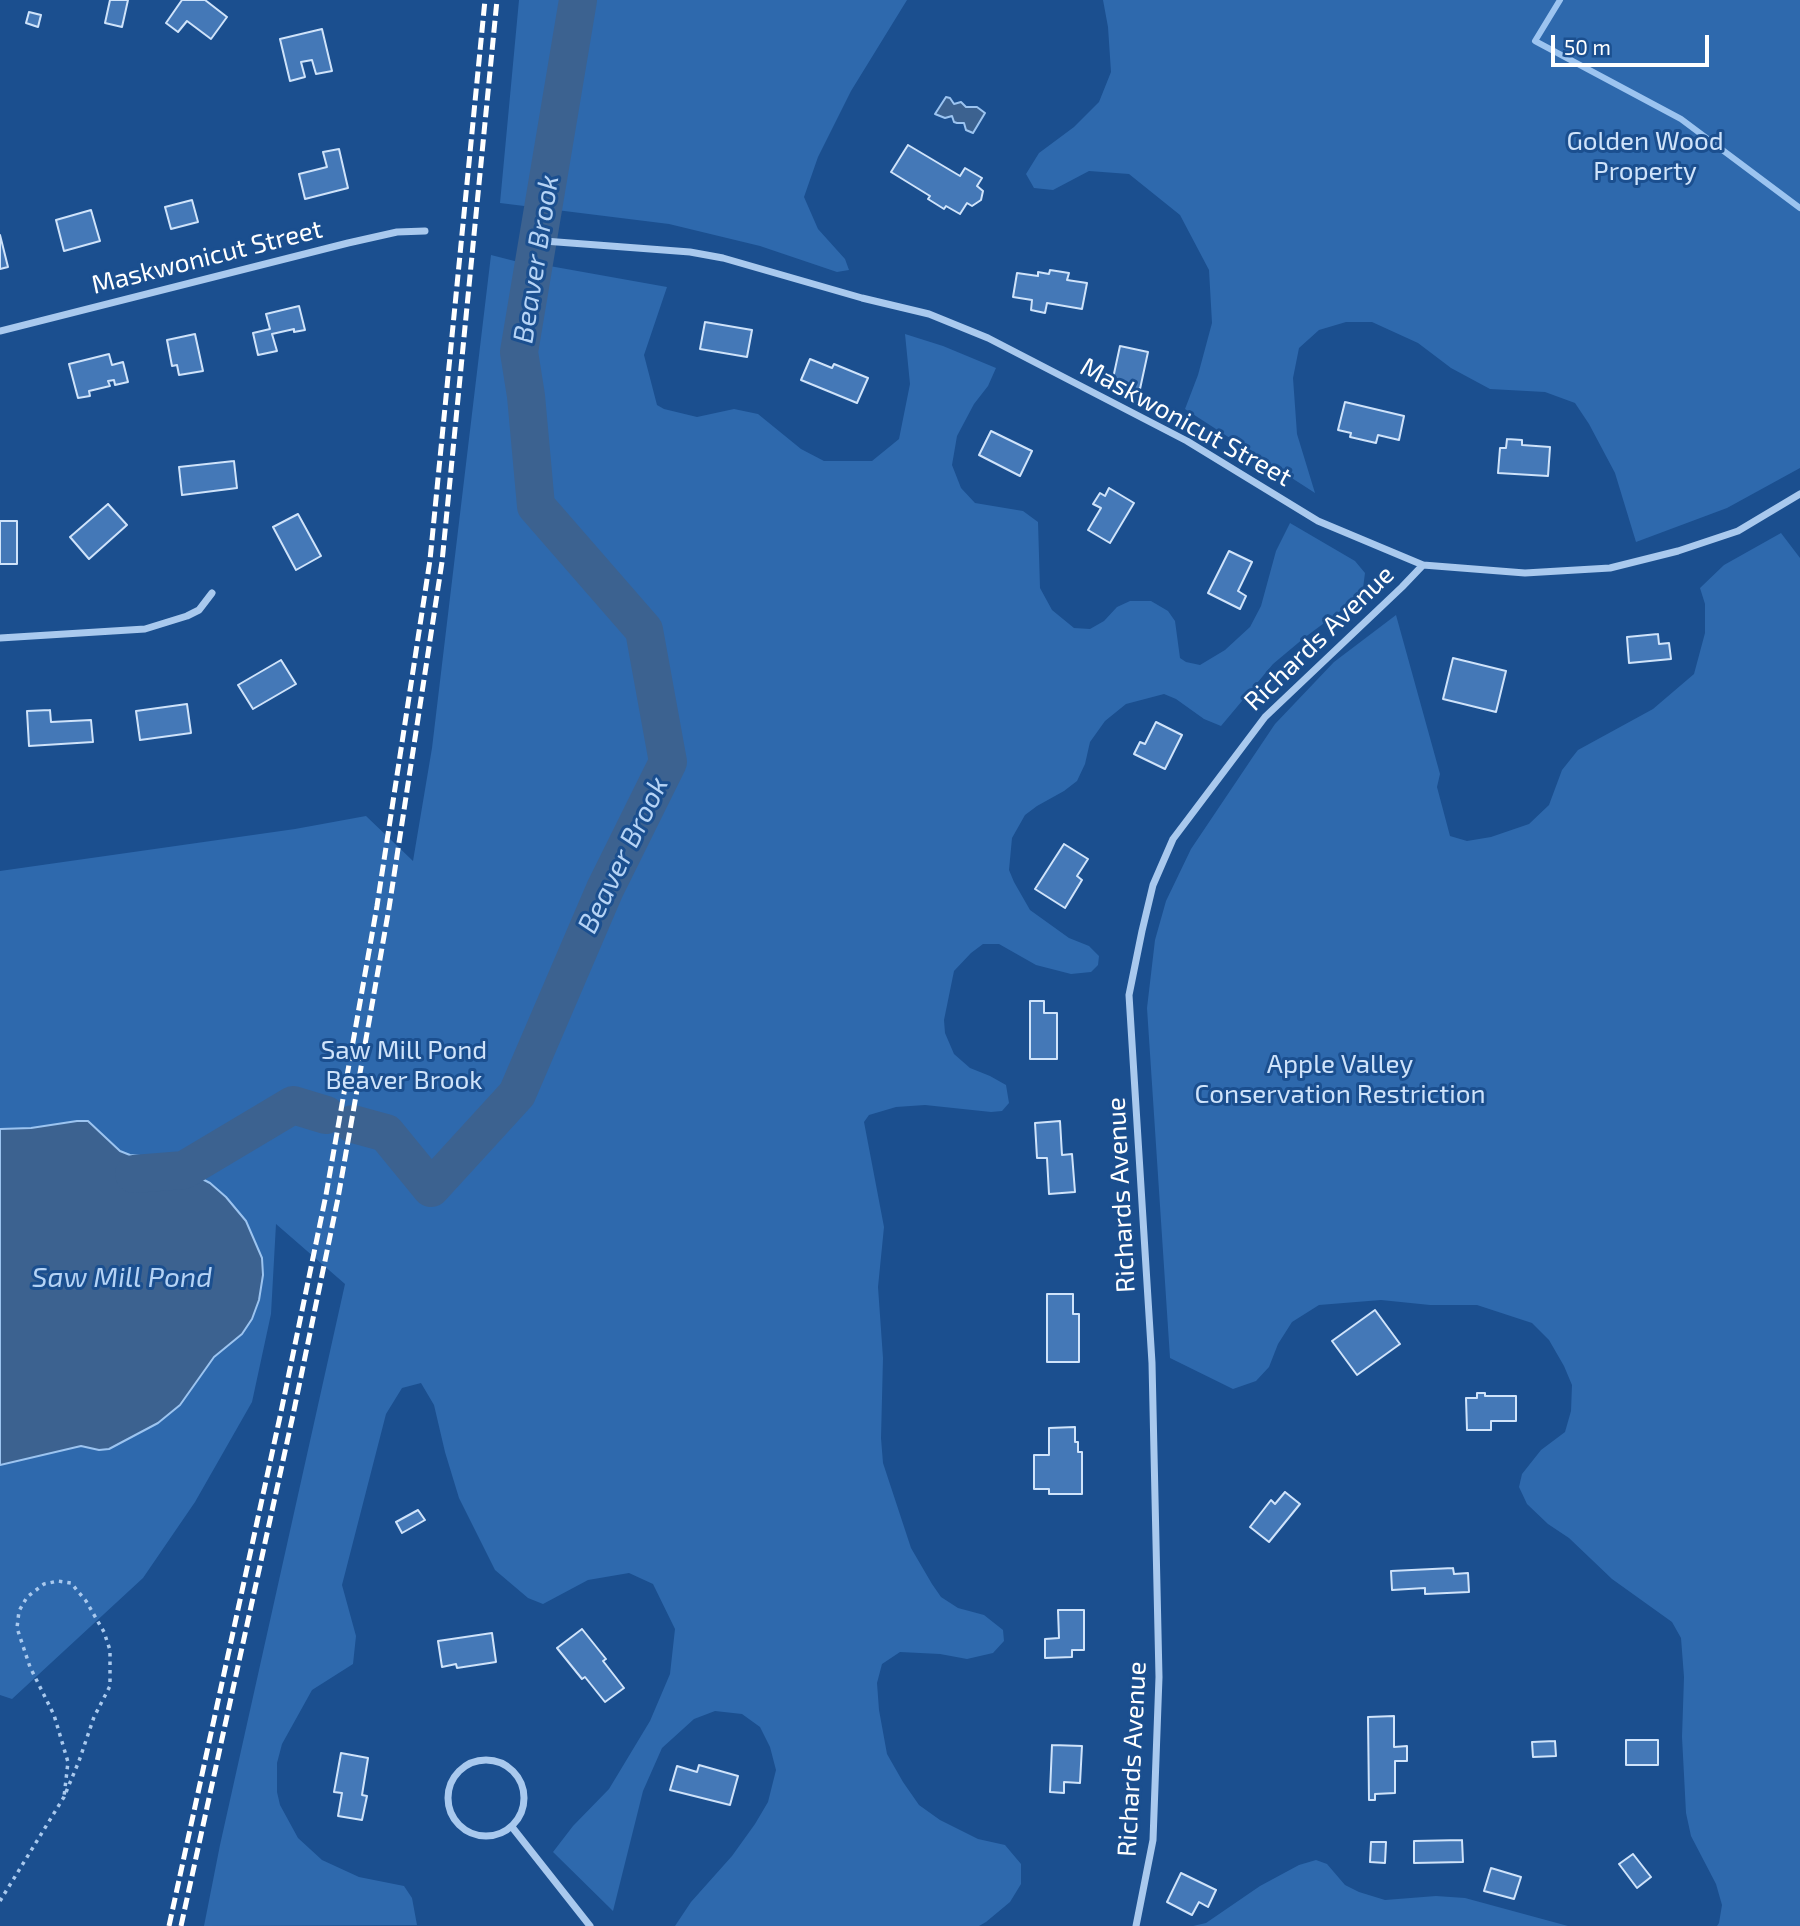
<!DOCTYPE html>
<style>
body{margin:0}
#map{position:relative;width:1800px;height:1926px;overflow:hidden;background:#1b4f8f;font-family:"Exo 2",sans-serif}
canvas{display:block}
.scale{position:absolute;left:1551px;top:35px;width:158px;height:32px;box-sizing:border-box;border:4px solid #fff;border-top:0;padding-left:9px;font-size:21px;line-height:24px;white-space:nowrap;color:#fff;-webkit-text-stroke:5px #1b4f8f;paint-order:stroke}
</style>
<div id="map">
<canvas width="1800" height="1926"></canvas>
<div class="scale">50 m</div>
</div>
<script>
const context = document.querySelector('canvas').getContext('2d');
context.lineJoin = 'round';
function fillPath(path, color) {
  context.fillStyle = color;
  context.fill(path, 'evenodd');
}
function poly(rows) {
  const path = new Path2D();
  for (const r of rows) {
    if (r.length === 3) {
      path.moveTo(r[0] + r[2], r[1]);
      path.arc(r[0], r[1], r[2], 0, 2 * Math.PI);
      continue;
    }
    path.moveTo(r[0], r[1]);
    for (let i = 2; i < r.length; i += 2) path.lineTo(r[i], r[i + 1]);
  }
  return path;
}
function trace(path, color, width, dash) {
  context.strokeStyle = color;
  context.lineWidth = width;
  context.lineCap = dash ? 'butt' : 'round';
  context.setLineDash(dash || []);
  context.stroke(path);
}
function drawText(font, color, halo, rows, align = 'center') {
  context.font = font + ' "Exo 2",sans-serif';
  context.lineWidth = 6;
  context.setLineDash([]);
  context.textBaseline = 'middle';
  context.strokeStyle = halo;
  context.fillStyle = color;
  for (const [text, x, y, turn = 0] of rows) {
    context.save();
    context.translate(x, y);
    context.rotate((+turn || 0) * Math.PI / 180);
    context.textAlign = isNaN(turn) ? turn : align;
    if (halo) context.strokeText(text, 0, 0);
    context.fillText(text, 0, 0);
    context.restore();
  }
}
fillPath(poly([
 [519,0,907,0,851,91,818,157,804,197,818,229,845,259,849,270,837,272,760,246,669,224,500,203],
 [1103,0,1800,0,1800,468,1727,508,1636,542,1615,473,1589,424,1575,403,1545,392,1490,389,1451,368,1418,343,1372,322,1346,322,1319,330,1299,348,1293,378,1297,434,1315,493,1185,409,1198,375,1212,323,1209,270,1180,215,1129,174,1089,171,1053,190,1034,188,1026,174,1039,153,1074,127,1099,102,1111,72,1108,27],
 [491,255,542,268,544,265,667,287,644,355,657,405,664,409,697,417,734,409,758,414,801,449,824,461,872,461,899,439,910,384,905,334,943,346,996,368,988,386,974,404,957,436,952,465,961,488,975,503,1023,511,1038,522,1040,588,1052,610,1074,628,1090,629,1104,621,1117,607,1130,601,1151,601,1168,611,1175,621,1180,658,1186,662,1200,665,1225,650,1250,627,1261,606,1276,551,1290,523,1355,561,1365,573,1363,588,1343,609,1304,638,1273,664,1221,726,1204,719,1176,699,1164,694,1126,704,1105,721,1090,742,1085,764,1077,781,1064,791,1037,806,1025,815,1012,838,1009,870,1014,882,1030,910,1069,938,1089,946,1099,956,1098,965,1091,972,1071,974,1036,965,999,944,983,944,971,953,954,971,944,1020,945,1033,954,1054,970,1068,990,1076,1006,1085,1009,1103,1002,1111,991,1112,925,1105,896,1107,869,1115,864,1122,884,1227,878,1287,883,1358,881,1438,883,1463,911,1548,932,1584,941,1597,958,1608,984,1615,1003,1630,1004,1641,993,1653,967,1659,940,1654,900,1652,882,1664,877,1683,879,1710,887,1754,903,1782,919,1805,940,1820,978,1839,1005,1845,1021,1864,1021,1884,1010,1902,986,1922,979,1926,675,1926,691,1902,732,1856,755,1824,768,1802,776,1770,770,1747,760,1727,742,1714,715,1711,694,1719,662,1748,643,1791,613,1911,553,1852,573,1826,609,1789,650,1721,670,1674,675,1629,653,1584,629,1573,588,1580,543,1604,528,1598,495,1570,459,1498,445,1452,434,1405,421,1383,402,1388,386,1414,342,1585,356,1636,353,1664,312,1690,282,1744,277,1763,277,1792,280,1805,298,1838,322,1860,359,1877,404,1886,412,1898,417,1925,204,1926,220,1845,345,1284,276,1224,271,1314,252,1402,195,1502,143,1578,12,1699,0,1695,0,871,295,829,366,816,413,861,432,748],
 [1781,533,1800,558,1800,1926,1717,1926,1719,1923,1722,1905,1716,1884,1691,1836,1686,1813,1682,1737,1684,1677,1681,1638,1672,1622,1612,1579,1569,1538,1548,1524,1527,1504,1519,1487,1522,1474,1541,1450,1565,1432,1571,1411,1572,1385,1564,1366,1549,1340,1532,1323,1477,1305,1430,1305,1381,1300,1319,1305,1292,1322,1278,1344,1269,1367,1256,1381,1233,1389,1170,1358,1147,1008,1155,940,1166,901,1191,849,1275,724,1334,662,1396,615,1440,774,1437,787,1450,836,1467,841,1491,837,1529,824,1549,805,1562,770,1578,750,1653,709,1694,674,1705,633,1705,604,1700,588,1724,565],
 [1316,1860,1327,1864,1345,1885,1359,1892,1385,1900,1436,1896,1465,1898,1568,1926,1193,1926,1206,1923,1260,1886,1299,1865]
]), '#2e69ad');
const water = poly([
 [946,97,950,98,954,104,961,102,966,107,977,107,985,113,973,133,966,130,964,123,957,123,954,122,952,116,945,118,935,114,946,97],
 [77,1121,88,1121,120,1151,130,1155,151,1157,171,1163,210,1183,226,1197,246,1221,262,1258,263,1275,259,1300,252,1319,242,1334,214,1357,180,1405,158,1423,109,1449,99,1450,81,1446,0,1465,0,1129,31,1128,77,1121]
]);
fillPath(water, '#3c6290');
trace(water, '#9cc4f0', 2);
trace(poly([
 [1560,0,1535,41,1681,119,1800,208]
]), '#9cc4f0', 6);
trace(poly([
 [353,1124,386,1133,431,1188,517,1094,605,889,668,762,644,630,536,506,526,396,519,352,578,0],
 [134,1174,184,1170,293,1105,326,1115]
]), '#3c6290', 38);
const building = poly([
 [110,0,128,0,122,27,105,23,110,0],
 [182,0,205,0,227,17,211,39,187,21,178,32,166,23,182,0],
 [29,12,41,15,38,27,26,23,29,12],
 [322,29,332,71,316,74,312,60,301,62,305,77,290,81,280,39,322,29],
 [908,145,960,176,965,168,982,178,977,186,983,191,981,200,972,206,967,203,960,214,946,206,944,209,928,199,930,196,891,172,908,145],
 [339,149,348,188,305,199,299,174,327,167,323,152,339,149],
 [192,200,198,222,171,229,165,207,192,200],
 [91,210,100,241,64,251,56,220,91,210],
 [0,235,8,267,0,269,0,235],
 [1050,270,1069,273,1067,280,1087,283,1082,309,1047,303,1045,313,1031,310,1032,300,1013,297,1017,273,1038,276,1038,272,1049,274,1050,270],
 [299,306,305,330,294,332,294,329,272,334,277,351,258,355,253,333,270,329,266,314,299,306],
 [705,322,752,330,747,357,700,349,705,322],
 [195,334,203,371,179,375,177,365,172,366,167,340,195,334],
 [1120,346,1148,352,1140,389,1112,383,1120,346],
 [109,354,112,365,123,362,128,382,115,385,114,380,108,381,110,386,89,391,90,396,78,398,69,364,109,354],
 [810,359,832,368,834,364,868,378,857,403,801,380,810,359],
 [1345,402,1404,416,1399,440,1378,435,1376,443,1350,437,1351,433,1338,430,1345,402],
 [991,431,1032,451,1020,476,979,455,991,431],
 [1507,439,1522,440,1522,445,1550,447,1548,476,1498,473,1500,448,1506,448,1507,439],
 [234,461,237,488,182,495,179,467,234,461],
 [1109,488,1134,503,1110,543,1088,530,1101,508,1093,504,1100,493,1105,496,1109,488],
 [108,504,127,525,89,559,70,537,108,504],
 [298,514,321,556,296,570,273,527,298,514],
 [0,521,17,521,17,564,0,564,0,521],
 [1229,551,1252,562,1238,591,1246,596,1240,609,1208,593,1229,551],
 [1658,634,1659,644,1669,643,1671,659,1629,663,1627,637,1658,634],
 [1453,658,1506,671,1496,712,1443,699,1453,658],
 [281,660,296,684,253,709,238,685,281,660],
 [187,704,191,733,140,740,136,711,187,704],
 [50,710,51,722,91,720,93,742,29,746,27,711,50,710],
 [1156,722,1182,735,1165,769,1134,754,1140,742,1145,744,1156,722],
 [1064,844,1088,859,1077,876,1082,880,1065,908,1035,889,1064,844],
 [1030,1001,1044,1001,1044,1013,1057,1013,1057,1059,1030,1059,1030,1001],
 [1060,1121,1062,1155,1072,1154,1075,1192,1049,1194,1047,1158,1037,1158,1035,1123,1060,1121],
 [1047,1294,1073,1294,1073,1314,1079,1314,1079,1362,1047,1362,1047,1294],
 [1375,1310,1400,1344,1357,1375,1332,1341,1375,1310],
 [1477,1393,1485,1393,1485,1396,1516,1396,1516,1421,1491,1421,1491,1430,1467,1430,1466,1398,1477,1398,1477,1393],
 [1075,1427,1075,1442,1078,1442,1078,1452,1082,1452,1082,1494,1049,1494,1049,1489,1034,1489,1034,1455,1049,1455,1049,1428,1075,1427],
 [1285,1492,1300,1504,1269,1542,1250,1527,1271,1500,1275,1504,1285,1492],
 [418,1510,425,1520,402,1533,396,1522,418,1510],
 [1453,1568,1454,1574,1468,1573,1469,1592,1425,1594,1425,1588,1392,1590,1391,1571,1453,1568],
 [1058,1610,1084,1610,1084,1650,1072,1650,1072,1657,1045,1658,1045,1639,1059,1638,1058,1610],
 [582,1629,606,1659,603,1661,624,1688,605,1702,585,1677,582,1679,557,1648,582,1629],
 [492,1633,496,1662,457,1668,456,1664,442,1667,438,1641,492,1633],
 [1394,1716,1394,1747,1407,1746,1407,1761,1395,1761,1395,1793,1375,1794,1375,1800,1369,1800,1368,1717,1394,1716],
 [1626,1740,1658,1740,1658,1765,1626,1765,1626,1740],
 [1555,1741,1556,1756,1533,1757,1532,1742,1555,1741],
 [1052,1745,1082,1746,1080,1783,1064,1782,1064,1793,1050,1792,1052,1745],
 [341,1753,368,1758,362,1795,367,1796,362,1820,338,1816,342,1793,334,1792,341,1753],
 [699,1765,738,1776,730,1805,670,1790,677,1766,697,1772,699,1765],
 [1462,1840,1463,1862,1414,1863,1414,1841,1462,1840],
 [1371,1842,1386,1842,1385,1863,1370,1862,1371,1842],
 [1633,1854,1651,1877,1637,1888,1619,1864,1633,1854],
 [1491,1868,1521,1877,1514,1899,1484,1891,1491,1868],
 [1181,1873,1216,1890,1208,1907,1199,1902,1192,1915,1167,1902,1181,1873]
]);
fillPath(building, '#4478b7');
trace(building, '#cfe3fa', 2);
trace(poly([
 [0,1901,64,1797,79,1761,94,1717,110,1686,110,1650,104,1632,86,1601,71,1583,58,1581,44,1584,27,1597,19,1611,17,1628,30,1667,54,1715,68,1762,64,1797]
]), '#a9c9ee', 3.5, [3.5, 5]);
trace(poly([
 [544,241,690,252,723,258,862,298,929,314,988,338,1187,441,1318,521,1423,565,1525,573,1610,568,1678,551,1738,531,1800,494],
 [0,331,348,243,397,232,425,231],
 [0,638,145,629,187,616,199,610,212,593],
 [486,1798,38],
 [512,1827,590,1926],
 [1136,1926,1153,1840,1159,1677,1152,1363,1129,995,1142,931,1153,885,1173,839,1265,717,1402,587,1423,565]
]), '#a9c9ee', 7);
trace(poly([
 [169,1926,281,1412,326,1195,377,906,430,560,485,0],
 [181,1926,293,1415,338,1198,389,908,442,562,497,0]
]), '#fff', 5, [12, 5]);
drawText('26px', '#cfe3fa', '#1b4f8f', [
 ["Golden Wood",1645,141],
 ["Property",1645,171],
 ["Saw Mill Pond",404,1050],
 ["Beaver Brook",404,1080],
 ["Apple Valley",1340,1064],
 ["Conservation Restriction",1340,1094]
]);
drawText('26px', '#fff', '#1b4f8f', [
 ["Maskwonicut Street",207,257,-14],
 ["Maskwonicut Street",1186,422,29],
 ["Richards Avenue",1319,638,-44],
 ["Richards Avenue",1121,1195,-93],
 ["Richards Avenue",1132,1759,-87]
]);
drawText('italic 28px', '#b5d3f5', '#1b4f8f', [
 ["Beaver Brook",536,259,-81],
 ["Beaver Brook",623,855,-64],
 ["Saw Mill Pond",122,1278]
]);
</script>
